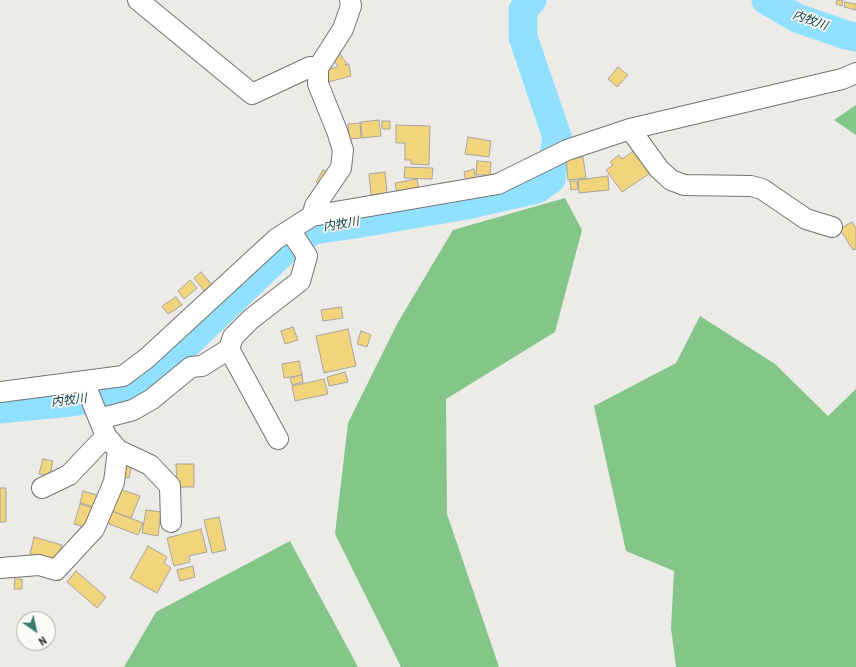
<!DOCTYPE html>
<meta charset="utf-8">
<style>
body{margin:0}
#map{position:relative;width:856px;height:667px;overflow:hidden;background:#edebe7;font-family:"Roboto Condensed",sans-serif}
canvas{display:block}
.north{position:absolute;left:16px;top:611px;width:40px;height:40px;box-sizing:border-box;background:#faf9f4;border:1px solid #ababa7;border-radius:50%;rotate:146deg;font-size:11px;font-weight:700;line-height:16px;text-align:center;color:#353533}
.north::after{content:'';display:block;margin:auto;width:14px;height:18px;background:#397d72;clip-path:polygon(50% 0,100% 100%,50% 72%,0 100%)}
</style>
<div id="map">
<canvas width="856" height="667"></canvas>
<div class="north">N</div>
</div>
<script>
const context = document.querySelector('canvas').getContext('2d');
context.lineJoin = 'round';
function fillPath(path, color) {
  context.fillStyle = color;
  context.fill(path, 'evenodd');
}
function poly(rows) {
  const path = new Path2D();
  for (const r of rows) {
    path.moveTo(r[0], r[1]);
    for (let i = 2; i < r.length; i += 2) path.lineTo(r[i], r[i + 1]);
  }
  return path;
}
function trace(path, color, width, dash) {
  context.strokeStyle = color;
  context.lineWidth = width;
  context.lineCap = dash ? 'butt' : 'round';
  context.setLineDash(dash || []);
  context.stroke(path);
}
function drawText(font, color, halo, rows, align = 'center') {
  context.font = font + ' "Roboto Condensed","Noto Sans JP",sans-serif';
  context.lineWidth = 3.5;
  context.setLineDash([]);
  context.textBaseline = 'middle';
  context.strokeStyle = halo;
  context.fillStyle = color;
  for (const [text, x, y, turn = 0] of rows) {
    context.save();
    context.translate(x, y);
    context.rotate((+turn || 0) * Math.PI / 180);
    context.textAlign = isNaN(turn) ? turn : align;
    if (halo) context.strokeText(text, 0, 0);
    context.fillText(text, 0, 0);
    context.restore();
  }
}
fillPath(poly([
 [856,105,856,135,834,120],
 [565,198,582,230,555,332,446,399,447,514,499,667,401,667,335,534,348,423,397,324,453,230],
 [700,316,775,364,828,416,856,389,856,667,676,667,671,628,674,571,626,551,594,406,676,363],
 [290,541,358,667,124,667,156,612]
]), '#83c687');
trace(poly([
 [766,0,797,18,846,35,856,37],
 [0,409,71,402,107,397,138,389,191,340,287,248,313,230,355,224,466,205,537,189,551,179,557,137,523,37,523,10,532,0]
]), '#90e1ff', 29);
const building = poly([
 [837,0,843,0,842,6,836,4,837,0],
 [845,2,856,4,856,10,844,7,845,2],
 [338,51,347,64,345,65,349,64,351,76,328,82,325,70,338,67,331,56,338,51],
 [618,67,628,75,617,87,608,79,618,67],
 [379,120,381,136,362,138,361,122,379,120],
 [382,121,390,121,390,129,382,129,382,121],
 [360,123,361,138,349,139,348,124,360,123],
 [396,125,430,126,429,165,411,164,411,160,405,160,405,143,396,143,396,125],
 [468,137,491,141,489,157,465,154,468,137],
 [636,149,652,172,622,192,606,170,613,165,610,162,619,155,622,159,636,149],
 [583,157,586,178,568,180,566,159,583,157],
 [477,161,491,162,490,175,476,175,477,161],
 [405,167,433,168,432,179,404,178,405,167],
 [474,169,476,180,466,183,464,172,474,169],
 [323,170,329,173,322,186,316,182,323,170],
 [385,172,387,193,371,195,369,174,385,172],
 [608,176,609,190,579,193,578,180,608,176],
 [417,179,419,190,397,193,395,183,417,179],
 [570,181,577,181,578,189,571,190,570,181],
 [852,222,856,228,856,249,853,250,840,229,852,222],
 [201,272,213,286,206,293,194,278,201,272],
 [190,280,197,288,184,299,178,291,190,280],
 [176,297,182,305,168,314,162,306,176,297],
 [341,307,343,318,323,321,321,310,341,307],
 [293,327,298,340,285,344,281,331,293,327],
 [348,329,356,366,324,373,316,336,348,329],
 [361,331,371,335,367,347,357,344,361,331],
 [299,361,302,375,284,378,282,364,299,361],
 [345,372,348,382,329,386,327,377,345,372],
 [302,375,303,382,292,385,290,378,302,375],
 [324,379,328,394,295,401,292,386,324,379],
 [43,459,53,461,50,476,39,474,43,459],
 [122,460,132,462,129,478,120,476,122,460],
 [176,464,194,464,194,487,177,487,176,464],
 [0,488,6,488,6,522,0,522,0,488],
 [117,488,140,496,131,518,109,510,117,488],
 [83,491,100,496,97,508,80,503,83,491],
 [80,504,93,508,88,528,74,524,80,504],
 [109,510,143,523,138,535,104,522,109,510],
 [146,510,161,512,158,536,142,533,146,510],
 [219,517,226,550,212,553,204,520,219,517],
 [201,529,207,552,189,556,190,562,174,566,167,538,201,529],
 [34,537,62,545,57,561,30,554,34,537],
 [148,546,167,557,164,563,171,568,157,593,130,578,148,546],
 [193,566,195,577,180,581,177,570,193,566],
 [76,571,106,597,97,608,67,582,76,571],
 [15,579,22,579,22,589,14,589,15,579]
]);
fillPath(building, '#f2d47d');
trace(building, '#a6a5a0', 1);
const minor = poly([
 [138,0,252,94,310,67,318,68],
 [630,129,659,169,671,180,684,185,751,186,762,189,806,219,832,227],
 [312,216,315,206,341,168,343,150,337,131,318,84,318,68,343,29,351,6,350,0],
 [84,382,99,419,133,410,152,399,191,367,202,366,229,349],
 [0,392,123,376,147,358,276,239,312,216,498,184,567,150,630,129,842,79,856,73],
 [99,419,106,436,118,450,150,465,170,486,171,522],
 [278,439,229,349,233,337,251,319,300,281,307,256,290,230],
 [42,488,69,475,106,436],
 [0,568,39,565,56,570,94,529,114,482,118,450]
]);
trace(minor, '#757470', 22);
trace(minor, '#fff', 20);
drawText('italic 12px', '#043847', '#faf9f4', [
 ["内牧川",810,21,20],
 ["内牧川",341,225,-9],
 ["内牧川",69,401,-7]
]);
</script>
